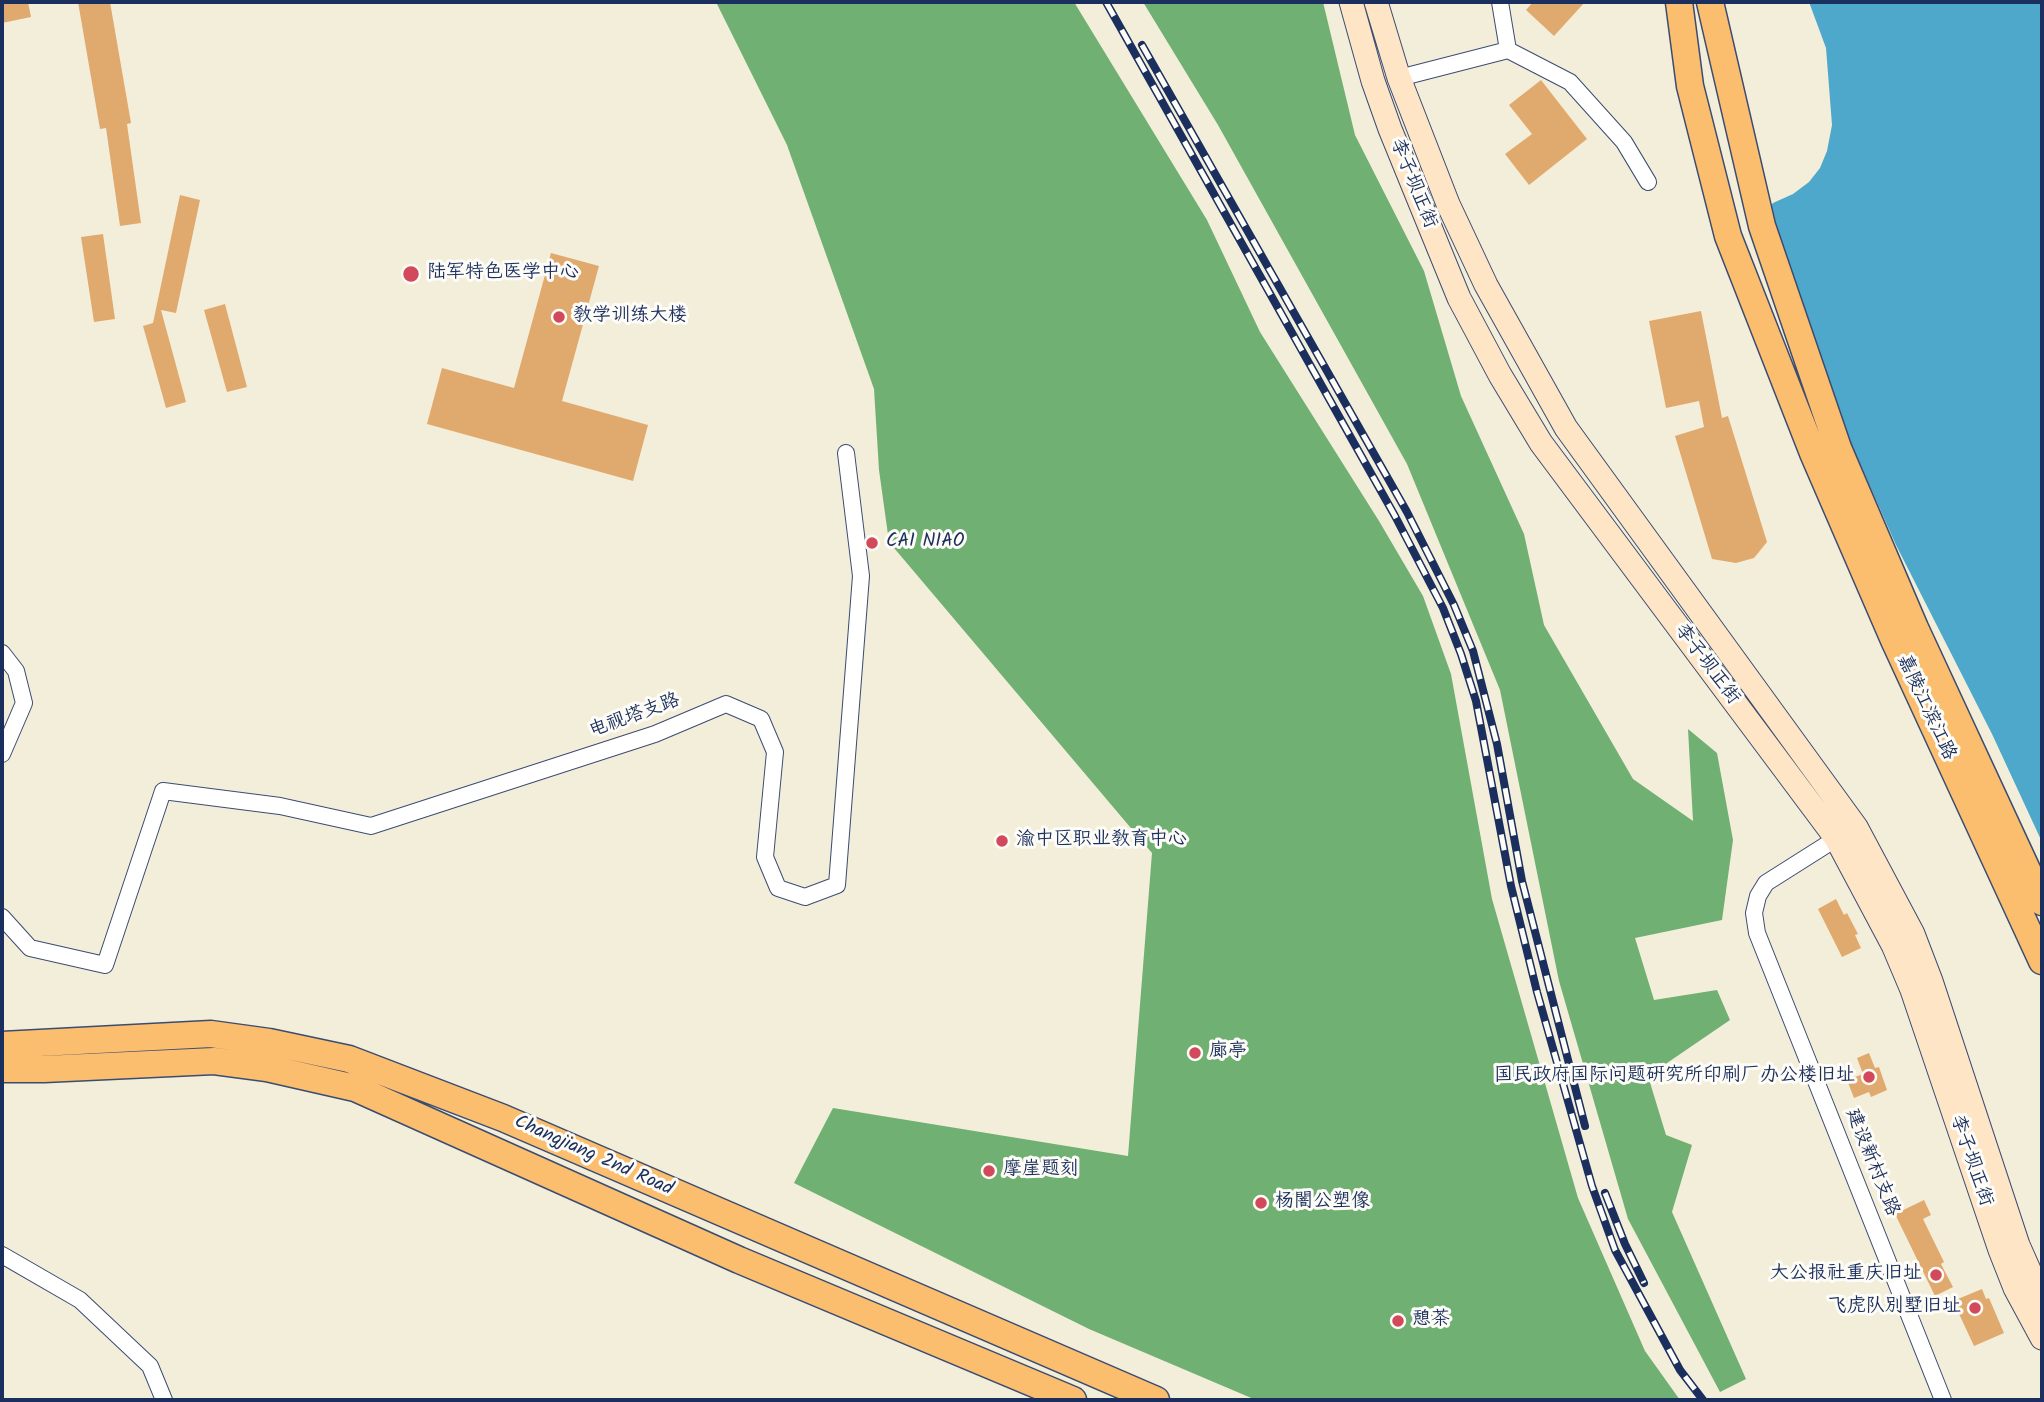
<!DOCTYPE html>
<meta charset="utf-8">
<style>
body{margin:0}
#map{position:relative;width:2044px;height:1402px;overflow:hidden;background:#f3eeda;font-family:Kalam,sans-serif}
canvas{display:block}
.frame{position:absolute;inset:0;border:4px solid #1b2f5e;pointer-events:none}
</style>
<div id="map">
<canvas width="2044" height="1402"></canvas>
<div class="frame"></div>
</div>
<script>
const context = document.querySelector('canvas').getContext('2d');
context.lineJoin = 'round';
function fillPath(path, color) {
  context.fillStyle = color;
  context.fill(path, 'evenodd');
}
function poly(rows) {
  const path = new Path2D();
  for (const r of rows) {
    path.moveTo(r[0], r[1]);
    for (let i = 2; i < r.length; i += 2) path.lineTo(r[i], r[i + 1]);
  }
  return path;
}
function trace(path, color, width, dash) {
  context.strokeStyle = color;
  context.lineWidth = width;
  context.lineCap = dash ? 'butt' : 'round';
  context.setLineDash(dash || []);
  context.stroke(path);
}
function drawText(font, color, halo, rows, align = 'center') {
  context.font = font + ' Kalam,"LXGW WenKai TC",sans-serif';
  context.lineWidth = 6;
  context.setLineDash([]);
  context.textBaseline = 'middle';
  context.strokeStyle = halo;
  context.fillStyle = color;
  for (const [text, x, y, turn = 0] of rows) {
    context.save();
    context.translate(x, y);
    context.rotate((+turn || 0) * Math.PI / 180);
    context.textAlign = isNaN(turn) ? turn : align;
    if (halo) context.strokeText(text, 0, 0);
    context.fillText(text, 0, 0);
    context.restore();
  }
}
fillPath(poly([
 [716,2,1074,2,1207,220,1260,332,1379,521,1423,596,1451,674,1492,899,1578,1198,1645,1351,1680,1400,1256,1400,1089,1329,794,1183,833,1108,1128,1156,1152,853,889,542,879,470,874,389,787,145],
 [1143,2,1323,2,1355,135,1424,271,1461,396,1524,534,1544,625,1633,779,1693,821,1688,729,1717,753,1733,840,1722,920,1635,938,1654,1000,1717,990,1730,1020,1648,1076,1666,1135,1692,1145,1672,1212,1746,1379,1720,1392,1628,1219,1559,981,1500,690,1407,464,1218,125]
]), '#70b072');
fillPath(poly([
 [1809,2,2042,2,2042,842,1992,734,1896,545,1754,225,1773,203,1793,194,1809,182,1820,168,1827,151,1832,125,1826,48]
]), '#4ea8cc');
fillPath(poly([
 [2,2,28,2,31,17,2,23],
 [78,2,110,2,131,123,127,124,141,223,120,226,106,128,100,129],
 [1533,2,1585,2,1554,36,1526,10],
 [1541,80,1587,139,1529,185,1505,154,1532,134,1509,105],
 [180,195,200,200,176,313,161,310,186,402,166,408,143,326,153,323],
 [103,234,115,319,94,322,81,237],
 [551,253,599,266,562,401,648,425,633,481,427,424,442,368,514,388],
 [225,304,247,387,227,392,204,310],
 [1701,311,1722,418,1728,416,1767,542,1754,558,1736,563,1712,559,1675,436,1704,427,1699,401,1666,408,1649,321],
 [1836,899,1844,915,1847,913,1858,934,1855,935,1861,948,1842,957,1818,909],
 [1869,1053,1875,1068,1879,1067,1887,1090,1871,1097,1869,1092,1854,1098,1847,1080,1863,1074,1857,1058],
 [1924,1200,1931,1215,1923,1219,1944,1262,1941,1264,1953,1287,1935,1296,1895,1214],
 [1982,1289,1986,1299,1989,1298,2004,1333,1974,1346,1953,1301]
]), '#e0aa6e');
const street = poly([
 [1500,2,1508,50],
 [1399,78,1508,50,1570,82,1624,142,1648,182],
 [2,653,16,671,24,703,2,754],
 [1845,833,1766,883,1758,896,1754,913,1757,933,1943,1400],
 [2,917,30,948,105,965,163,791,280,806,371,826,655,734,726,704,761,719,775,752,765,857,778,888,805,897,837,885,861,576,846,453],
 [2,1255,80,1300,150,1366,164,1400]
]);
const secondary = poly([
 [1351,2,1373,81,1390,129,1459,298,1500,375,1541,443,1836,838,1893,945,1912,990,2000,1250,2015,1288,2042,1338],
 [1376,2,1399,78,1448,204,1486,285,1566,428,1856,827,1913,934,1931,981,2018,1245,2042,1299]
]);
const primary = poly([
 [1679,2,1690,86,1728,236,1813,453,1894,640,2042,961],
 [1710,2,1762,226,1838,448,1915,628,2042,902],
 [2,1045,211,1034,269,1042,349,1059,503,1118,1156,1400],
 [2,1069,44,1069,214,1061,267,1068,355,1088,739,1260,1073,1400]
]);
trace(street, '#3b4c71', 18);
trace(secondary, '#3b4c71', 25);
trace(primary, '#3b4c71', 29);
trace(street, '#fff', 16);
trace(secondary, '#fde5c5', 23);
trace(primary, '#fbbd6e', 26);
const rail = poly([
 [1106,2,1395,516,1443,608,1461,654,1476,701,1511,886,1537,992,1592,1186,1615,1250,1680,1370,1703,1400],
 [1142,45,1407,512,1454,605,1473,651,1497,744,1522,881,1585,1126],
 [1605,1193,1625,1244,1644,1283]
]);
trace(rail, '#1b2f5e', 8);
trace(rail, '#fdfcf7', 5, [16]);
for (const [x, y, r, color] of [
 [411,274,9,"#d1495b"],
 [559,317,7,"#d1495b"],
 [872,543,7,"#d1495b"],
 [1002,841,7,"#d1495b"],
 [1195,1053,7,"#d1495b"],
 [1869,1077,7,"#d1495b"],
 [989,1171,7,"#d1495b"],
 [1261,1203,7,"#d1495b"],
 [1936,1275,7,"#d1495b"],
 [1975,1308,7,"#d1495b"],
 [1398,1321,7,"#d1495b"]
]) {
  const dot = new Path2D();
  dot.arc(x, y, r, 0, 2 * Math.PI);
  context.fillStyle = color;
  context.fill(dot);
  trace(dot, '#fdfcf7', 2.5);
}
drawText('19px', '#1b2f5e', '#fdfcf7', [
 ["李子坝正街",1412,184,68],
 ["李子坝正街",1706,665,53],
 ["嘉陵江滨江路",1925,708,65],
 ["电视塔支路",635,717,-20],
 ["Changjiang 2nd Road",593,1157,24],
 ["李子坝正街",1970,1161,71],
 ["建设新村支路",1871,1163,68]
]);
drawText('19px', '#1b2f5e', '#fdfcf7', [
 ["陆军特色医学中心",427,274],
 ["教学训练大楼",573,317],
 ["CAI NIAO",886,543],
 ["渝中区职业教育中心",1016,841],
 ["廊亭",1209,1053],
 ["国民政府国际问题研究所印刷厂办公楼旧址",1855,1077,"right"],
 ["摩崖题刻",1003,1171],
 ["杨闇公塑像",1275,1203],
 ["大公报社重庆旧址",1922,1275,"right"],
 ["飞虎队别墅旧址",1961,1308,"right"],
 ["憩茶",1412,1321]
], 'left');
</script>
